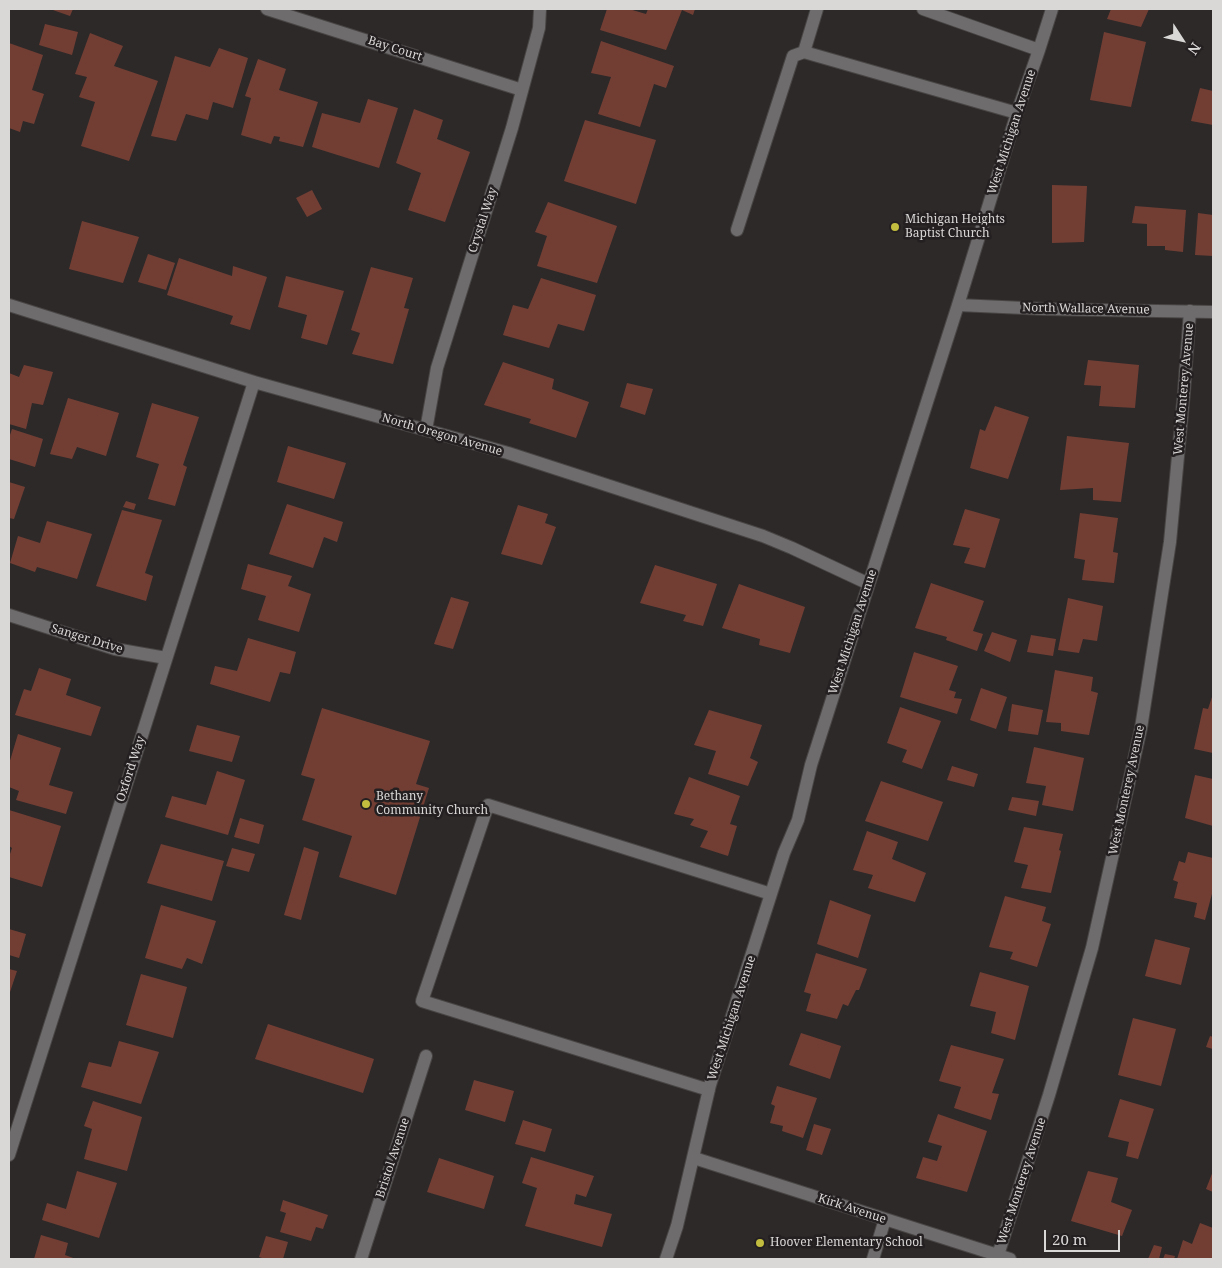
<!DOCTYPE html>
<style>
body{margin:0}
#map{position:relative;width:1222px;height:1268px;overflow:hidden;background:#2d2929;font-family:"Noto Serif",serif}
canvas{display:block}
.frame{position:absolute;inset:0;border:10px solid #dad7d7;pointer-events:none}
.north{position:absolute;left:1157px;top:15px;width:50px;height:50px;-webkit-text-stroke:4px #241f20;paint-order:stroke;rotate:125deg;font-size:14px;font-weight:700;line-height:20px;text-align:center;color:#dad7d7}
.north::after{content:'';display:block;margin:auto;width:18px;height:22px;background:#dad7d7;clip-path:polygon(50% 0,100% 100%,50% 72%,0 100%)}
.scale{position:absolute;left:1044px;top:1230px;width:76px;height:22px;box-sizing:border-box;border:2px solid #dad7d7;border-top:0;padding-left:6px;font-size:15px;line-height:18px;white-space:nowrap;color:#dad7d7;-webkit-text-stroke:4px #241f20;paint-order:stroke}
</style>
<div id="map">
<canvas width="1222" height="1268"></canvas>
<div class="frame"></div>
<div class="north">N</div>
<div class="scale">20 m</div>
</div>
<script>
const context = document.querySelector('canvas').getContext('2d');
context.lineJoin = 'round';
function fillPath(path, color) {
  context.fillStyle = color;
  context.fill(path, 'evenodd');
}
function poly(rows) {
  const path = new Path2D();
  for (const r of rows) {
    path.moveTo(r[0], r[1]);
    for (let i = 2; i < r.length; i += 2) path.lineTo(r[i], r[i + 1]);
  }
  return path;
}
function trace(path, color, width, dash) {
  context.strokeStyle = color;
  context.lineWidth = width;
  context.lineCap = dash ? 'butt' : 'round';
  context.setLineDash(dash || []);
  context.stroke(path);
}
function drawText(font, color, halo, rows, align = 'center') {
  context.font = font + ' "Noto Serif",serif';
  context.lineWidth = 5;
  context.setLineDash([]);
  context.textBaseline = 'middle';
  context.strokeStyle = halo;
  context.fillStyle = color;
  for (const [text, x, y, turn = 0] of rows) {
    context.save();
    context.translate(x, y);
    context.rotate((+turn || 0) * Math.PI / 180);
    context.textAlign = isNaN(turn) ? turn : align;
    if (halo) context.strokeText(text, 0, 0);
    context.fillText(text, 0, 0);
    context.restore();
  }
}
fillPath(poly([
 [50,9,73,9,70,16],
 [607,9,629,9,646,14,648,9,695,9,693,15,682,10,666,50,600,30],
 [1111,9,1149,9,1141,27,1107,19],
 [45,24,78,32,72,55,39,45],
 [1104,32,1146,42,1131,107,1090,100],
 [90,33,123,46,114,66,158,81,129,161,81,146,95,102,79,97,87,77,75,74],
 [601,41,674,66,666,88,654,84,640,127,598,114,611,77,591,73],
 [9,43,43,55,32,90,44,94,34,124,23,121,20,132,9,128],
 [219,48,248,58,233,108,213,102,208,120,186,114,176,141,151,136,175,56,210,67],
 [258,59,286,69,279,90,318,102,303,147,279,141,280,137,274,136,271,144,241,135,251,98,245,96],
 [1200,88,1213,91,1213,125,1191,121],
 [368,99,398,108,379,168,312,147,322,113,360,123],
 [414,109,443,120,437,139,470,152,445,222,408,210,421,173,396,163],
 [585,120,656,140,636,204,564,181],
 [1052,185,1087,186,1084,242,1052,243],
 [312,190,322,209,307,217,296,198],
 [548,202,617,226,597,283,537,266,547,236,535,232],
 [1135,206,1186,210,1183,252,1165,250,1165,246,1147,246,1147,224,1132,223],
 [1198,213,1213,215,1213,256,1195,255],
 [82,221,139,237,123,283,69,269],
 [148,254,175,263,166,290,138,282],
 [179,258,232,276,233,266,267,277,250,330,230,324,233,316,167,295],
 [371,267,413,278,404,308,409,309,393,364,352,354,360,333,351,330],
 [286,276,344,291,327,345,301,338,307,315,278,307],
 [541,278,596,295,584,331,558,324,549,348,503,335,513,305,528,309],
 [1088,360,1139,365,1135,408,1099,406,1101,386,1084,385],
 [503,362,554,379,552,389,589,402,576,438,529,423,531,419,484,405],
 [24,365,53,372,43,405,32,403,26,429,9,424,9,373,19,377],
 [627,383,653,389,645,415,620,407],
 [68,398,119,413,106,456,77,447,72,459,50,454],
 [152,403,199,417,183,465,187,467,175,506,148,499,159,464,136,457],
 [995,406,1029,417,1008,479,970,468,980,429,985,431],
 [12,429,43,439,35,467,9,459,9,438],
 [1067,436,1129,443,1121,502,1093,500,1093,488,1060,490],
 [288,446,346,463,334,499,277,482],
 [9,482,25,487,14,519,9,518],
 [126,501,136,504,134,510,123,507],
 [287,504,343,522,337,542,324,537,313,568,269,554],
 [518,505,548,514,545,523,556,527,542,565,501,554],
 [965,509,1000,519,985,568,964,563,970,548,953,545],
 [122,510,162,520,145,573,153,576,146,601,96,586],
 [1080,513,1118,518,1113,552,1118,553,1114,583,1082,580,1085,560,1074,558],
 [47,521,92,534,77,579,37,567,35,572,10,563,18,536,40,543],
 [248,564,292,576,288,586,311,594,299,632,258,620,266,596,241,589],
 [655,565,717,584,703,626,683,621,686,615,640,603],
 [931,583,984,601,973,631,983,634,977,651,946,640,947,637,915,628],
 [739,584,805,607,790,653,759,645,760,639,722,628],
 [451,597,469,602,453,649,434,644],
 [1068,598,1103,606,1097,641,1083,639,1079,653,1058,650],
 [992,632,1017,640,1010,662,984,651],
 [1031,635,1056,639,1053,656,1027,652],
 [248,638,296,652,290,674,280,672,270,702,210,684,215,666,237,671],
 [914,652,958,666,949,690,956,692,954,698,962,699,957,714,900,697],
 [39,668,71,679,66,695,101,707,91,736,15,715,24,689,31,691],
 [1055,670,1093,677,1091,691,1098,693,1089,735,1061,731,1061,723,1046,722],
 [981,688,1007,697,996,729,970,720],
 [1213,694,1213,753,1194,749,1203,708,1208,709],
 [1012,704,1043,710,1038,735,1008,731],
 [900,707,941,721,922,769,902,762,907,750,887,743],
 [322,708,430,741,416,784,429,788,396,895,339,877,352,836,302,820,315,779,301,775],
 [709,710,762,725,750,758,758,762,748,786,708,774,716,751,694,745],
 [197,725,240,736,232,762,189,751],
 [18,734,61,748,49,785,73,792,66,814,16,800,19,791,9,787,9,764],
 [1034,747,1084,758,1073,811,1042,805,1046,786,1026,783],
 [952,766,978,774,974,787,947,780],
 [217,771,245,780,228,835,165,817,172,796,206,805],
 [1195,775,1213,779,1213,826,1185,818],
 [689,777,740,796,730,824,737,826,728,856,700,847,708,831,690,825,694,819,674,814],
 [881,781,943,802,928,841,865,821],
 [1012,797,1039,801,1036,816,1008,810],
 [9,810,61,826,42,887,9,877,9,857,12,848,9,846],
 [240,818,264,825,259,844,234,837],
 [1024,827,1063,834,1059,850,1061,851,1051,893,1021,888,1028,865,1014,862],
 [867,831,898,842,892,859,926,873,915,902,868,888,873,875,853,870],
 [161,844,224,861,212,901,147,883],
 [304,847,319,852,301,920,284,915],
 [232,848,255,854,249,872,226,866],
 [1188,852,1213,858,1213,890,1205,920,1194,917,1197,903,1174,898,1178,882,1173,880,1179,861,1185,863],
 [1005,896,1046,907,1042,921,1051,924,1037,967,1010,959,1013,952,989,947],
 [830,900,871,915,858,958,817,944],
 [161,905,216,921,202,964,187,958,182,969,145,958],
 [9,929,26,934,19,958,9,955],
 [1155,939,1190,948,1181,985,1145,976],
 [816,953,867,969,859,990,856,990,848,1006,843,1004,837,1019,806,1011,811,994,804,992],
 [9,969,17,971,9,995],
 [980,972,1029,986,1015,1040,991,1033,996,1012,970,1006],
 [141,974,187,987,173,1038,126,1025],
 [1133,1018,1176,1029,1161,1086,1118,1075],
 [268,1024,374,1059,363,1093,255,1059],
 [801,1033,841,1046,830,1079,789,1065],
 [1210,1036,1213,1037,1213,1049,1206,1047],
 [119,1041,159,1052,141,1104,81,1087,89,1062,111,1067],
 [951,1045,1004,1059,992,1093,999,1094,991,1120,954,1108,961,1087,939,1081],
 [474,1080,514,1091,505,1122,465,1110],
 [777,1086,817,1098,803,1138,782,1131,783,1126,770,1123,775,1106,771,1104],
 [1120,1099,1154,1109,1138,1159,1126,1156,1129,1142,1108,1137],
 [93,1101,142,1117,127,1171,84,1159,92,1129,84,1126],
 [938,1114,987,1131,967,1192,916,1178,923,1157,937,1161,942,1146,928,1142],
 [523,1120,552,1129,545,1152,515,1144],
 [814,1124,831,1129,822,1155,806,1150],
 [531,1157,594,1176,586,1197,576,1194,574,1204,612,1214,602,1247,525,1226,537,1188,522,1183],
 [439,1158,494,1176,484,1209,427,1192],
 [77,1171,117,1183,99,1238,42,1220,47,1203,66,1209],
 [1088,1171,1118,1178,1111,1202,1132,1210,1122,1236,1071,1221],
 [1213,1171,1213,1192,1206,1189],
 [283,1200,328,1215,323,1229,316,1227,311,1241,280,1232,286,1213,280,1211],
 [1200,1223,1213,1228,1213,1259,1177,1259,1183,1240,1192,1244],
 [41,1235,68,1243,65,1255,76,1259,34,1259],
 [266,1236,288,1242,283,1259,265,1259,259,1257],
 [1154,1245,1162,1247,1159,1259,1148,1259],
 [1165,1254,1175,1256,1174,1259,1163,1259]
]), '#723e34');
const minor = poly([
 [267,9,522,90],
 [923,9,1039,50],
 [804,52,817,9],
 [737,230,793,56,804,52,1017,113],
 [9,305,254,382,508,453,585,478,763,536,792,548,869,584],
 [958,305,1046,309,1213,312],
 [426,430,437,368,512,128,539,28,540,9],
 [9,615,115,649,166,658],
 [709,1090,422,1001,488,805,771,894],
 [9,1155,254,382],
 [694,1158,1010,1259],
 [998,1255,1049,1095,1092,948,1141,728,1170,542,1184,392,1190,311],
 [361,1259,426,1056],
 [666,1259,677,1226,710,1085,784,853,798,820,811,765,958,305,1017,113,1039,50,1052,9],
 [873,1259,885,1219]
]);
trace(minor, '#494545', 14);
trace(minor, '#6e6c6d', 12);
for (const [x, y, r, color] of [
 [895,227,5,"#c2bd3f"],
 [366,804,5,"#c2bd3f"],
 [760,1243,5,"#c2bd3f"]
]) {
  const dot = new Path2D();
  dot.arc(x, y, r, 0, 2 * Math.PI);
  context.fillStyle = color;
  context.fill(dot);
  trace(dot, '#241f20', 2);
}
drawText('12px', '#dad7d7', '#241f20', [
 ["Bay Court",395,49,18],
 ["West Michigan Avenue",1012,132,-72],
 ["Crystal Way",483,220,-72],
 ["North Wallace Avenue",1086,309,1],
 ["West Monterey Avenue",1184,389,-85],
 ["North Oregon Avenue",442,435,16],
 ["West Michigan Avenue",853,632,-72],
 ["Sanger Drive",87,639,17],
 ["Oxford Way",131,769,-72],
 ["West Monterey Avenue",1127,790,-78],
 ["West Michigan Avenue",732,1018,-72],
 ["Bristol Avenue",393,1158,-72],
 ["West Monterey Avenue",1022,1181,-72],
 ["Kirk Avenue",852,1209,18]
]);
drawText('12px', '#dad7d7', '#241f20', [
 ["Michigan Heights",905,220],
 ["Baptist Church",905,234],
 ["Bethany",376,797],
 ["Community Church",376,811],
 ["Hoover Elementary School",770,1243]
], 'left');
</script>
